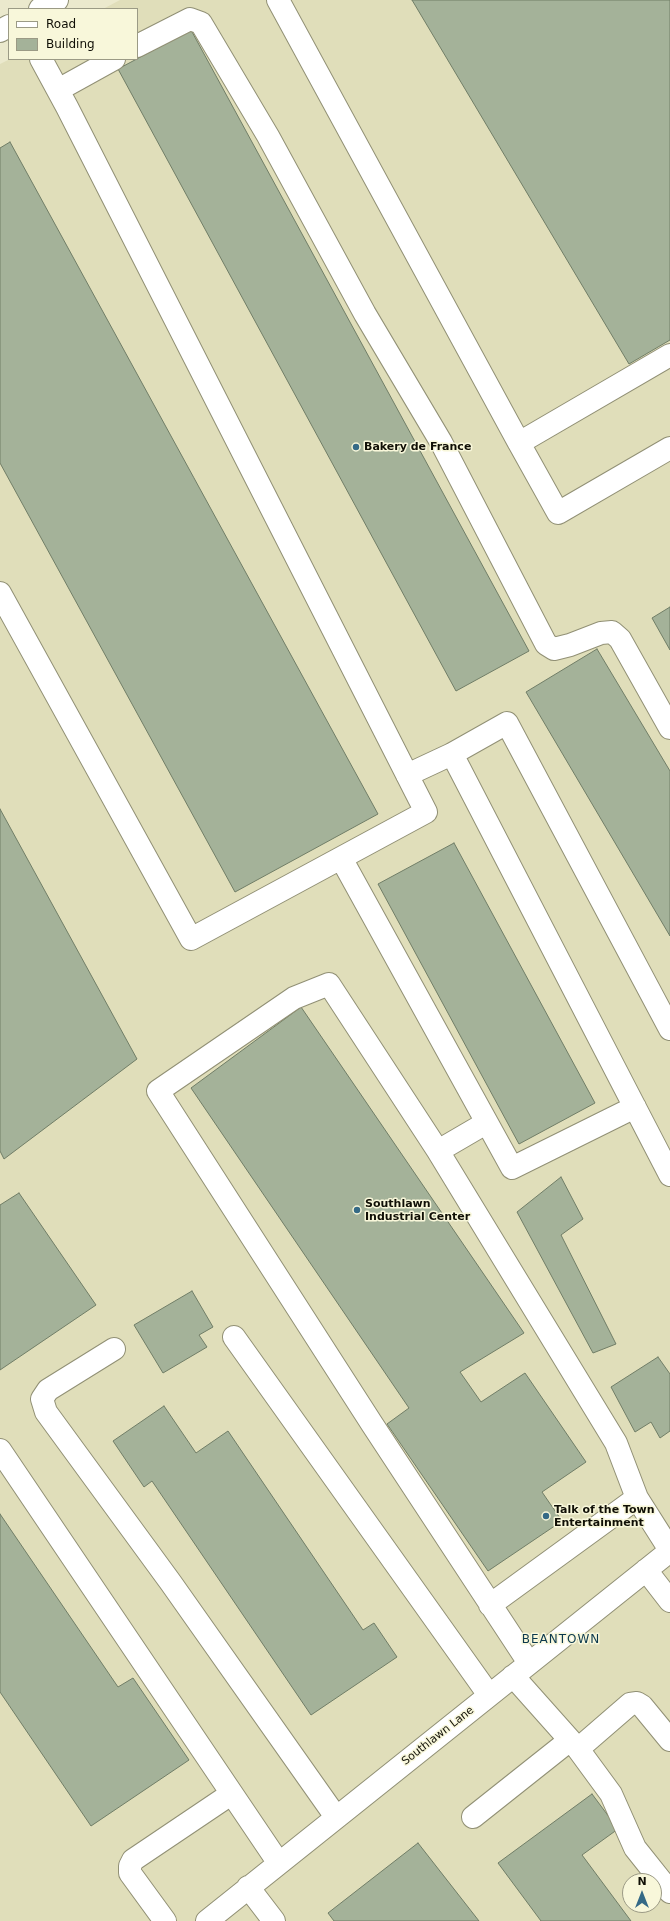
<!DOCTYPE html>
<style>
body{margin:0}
#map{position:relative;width:670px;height:1921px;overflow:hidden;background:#ebe9cd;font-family:"DejaVu Sans",sans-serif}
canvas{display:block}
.legend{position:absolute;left:8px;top:8px;width:130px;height:52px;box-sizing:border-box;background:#f8f7da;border:1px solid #9b9a85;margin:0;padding:5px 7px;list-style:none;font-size:12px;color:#100f06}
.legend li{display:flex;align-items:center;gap:8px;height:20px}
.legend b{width:20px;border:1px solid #9b9a85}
.north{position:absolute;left:622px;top:1873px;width:40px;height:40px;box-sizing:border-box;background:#f8f7da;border:1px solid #9b9a85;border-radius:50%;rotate:0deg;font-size:11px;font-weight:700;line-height:16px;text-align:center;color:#100f06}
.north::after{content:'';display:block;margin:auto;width:14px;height:18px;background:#356a86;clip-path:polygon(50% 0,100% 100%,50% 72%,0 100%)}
</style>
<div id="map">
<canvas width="670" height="1921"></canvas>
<ul class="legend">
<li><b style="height:5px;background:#fff"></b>Road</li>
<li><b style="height:11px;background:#a4b299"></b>Building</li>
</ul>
<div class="north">N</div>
</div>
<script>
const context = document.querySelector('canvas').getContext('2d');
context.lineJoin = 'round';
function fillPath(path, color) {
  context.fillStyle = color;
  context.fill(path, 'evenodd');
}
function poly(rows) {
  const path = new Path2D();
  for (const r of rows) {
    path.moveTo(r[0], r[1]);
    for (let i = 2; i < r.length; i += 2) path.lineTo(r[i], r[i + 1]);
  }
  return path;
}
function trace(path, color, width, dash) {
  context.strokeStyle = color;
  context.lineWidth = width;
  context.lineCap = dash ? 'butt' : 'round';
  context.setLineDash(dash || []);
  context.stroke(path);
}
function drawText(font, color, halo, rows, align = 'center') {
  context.font = font + ' "DejaVu Sans",sans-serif';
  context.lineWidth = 3;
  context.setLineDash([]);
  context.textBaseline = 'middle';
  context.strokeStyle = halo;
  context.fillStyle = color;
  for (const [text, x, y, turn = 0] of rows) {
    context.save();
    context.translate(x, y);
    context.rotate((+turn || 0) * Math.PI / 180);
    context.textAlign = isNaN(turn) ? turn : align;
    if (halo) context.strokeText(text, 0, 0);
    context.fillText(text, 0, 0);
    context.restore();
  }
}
fillPath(poly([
 [120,0,670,0,670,1921,0,1921,0,64,10,59,137,59,137,9,103,9],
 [630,1881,654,1881,654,1905,630,1905]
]), '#e0deba');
const building = poly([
 [412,0,670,0,670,340,629,364,412,0],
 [191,30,529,651,456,691,118,69,191,30],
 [10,142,378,814,235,892,0,463,0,148,10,142],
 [670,607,670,650,652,618,670,607],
 [597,649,670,771,670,936,526,692,597,649],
 [0,809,137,1059,4,1159,0,1151,0,809],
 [454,843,595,1103,519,1144,378,884,454,843],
 [301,1007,524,1333,460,1372,481,1402,525,1373,586,1462,542,1492,562,1521,488,1571,387,1424,409,1408,191,1088,301,1007],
 [561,1177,583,1219,561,1235,616,1344,593,1353,517,1212,561,1177],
 [19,1193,96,1305,0,1370,0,1205,19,1193],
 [192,1291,213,1327,199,1335,207,1347,163,1373,134,1325,192,1291],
 [658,1357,670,1374,670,1431,660,1438,651,1422,635,1432,611,1387,658,1357],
 [164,1406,196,1453,228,1431,363,1630,374,1623,397,1657,311,1715,152,1481,144,1487,113,1441,164,1406],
 [0,1514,118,1687,133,1678,189,1760,91,1826,0,1692,0,1514],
 [592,1794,618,1829,582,1855,631,1921,541,1921,498,1863,592,1794],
 [418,1843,479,1921,334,1921,328,1913,418,1843]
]);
fillPath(building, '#a4b299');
trace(building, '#717e67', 1);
const minor = poly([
 [278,0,519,443,670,355],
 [40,9,57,0],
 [0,31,9,26],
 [137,46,190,19,201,23,268,136,365,314,441,442,546,644,554,649,570,645,601,633,612,632,620,639,670,728],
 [58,90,114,59],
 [519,443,558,513,670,448],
 [0,593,191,939,426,812,67,107,41,59],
 [452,754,670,1175],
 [407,775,452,754,507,723,670,1029],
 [341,858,512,1168,635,1107],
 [486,1123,438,1151,329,984,294,998,158,1091,372,1424,529,1663],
 [438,1151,616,1443,637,1498,670,1550],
 [234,1337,489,1695],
 [114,1349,48,1390,42,1399,46,1412,171,1583,336,1817],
 [0,1450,278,1862],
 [646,1570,670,1601],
 [490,1605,637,1498],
 [513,1676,578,1749,611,1794,635,1848,670,1892],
 [578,1749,630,1704,637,1703,642,1706,670,1740],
 [473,1817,570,1740],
 [248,1887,274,1921],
 [165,1921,130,1873,130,1866,133,1860,231,1794],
 [207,1921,670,1551]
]);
trace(minor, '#919075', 24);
trace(minor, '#fff', 22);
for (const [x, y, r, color] of [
 [356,447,4,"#356a86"],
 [357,1210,4,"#356a86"],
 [546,1516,4,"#356a86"]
]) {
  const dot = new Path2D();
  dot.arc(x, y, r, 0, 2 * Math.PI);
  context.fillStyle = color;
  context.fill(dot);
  trace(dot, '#f8f7da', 1.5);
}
drawText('bold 11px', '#100f06', '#f8f7da', [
 ["Bakery de France",364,447],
 ["Southlawn",365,1204],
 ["Industrial Center",365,1217],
 ["Talk of the Town",554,1510],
 ["Entertainment",554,1523]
], 'left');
drawText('11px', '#100f06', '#f8f7da', [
 ["Southlawn Lane",438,1736,-38]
]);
context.letterSpacing = '1px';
drawText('12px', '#0c394e', '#f8f7da', [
 ["BEANTOWN",561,1640]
]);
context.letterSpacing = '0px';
</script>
